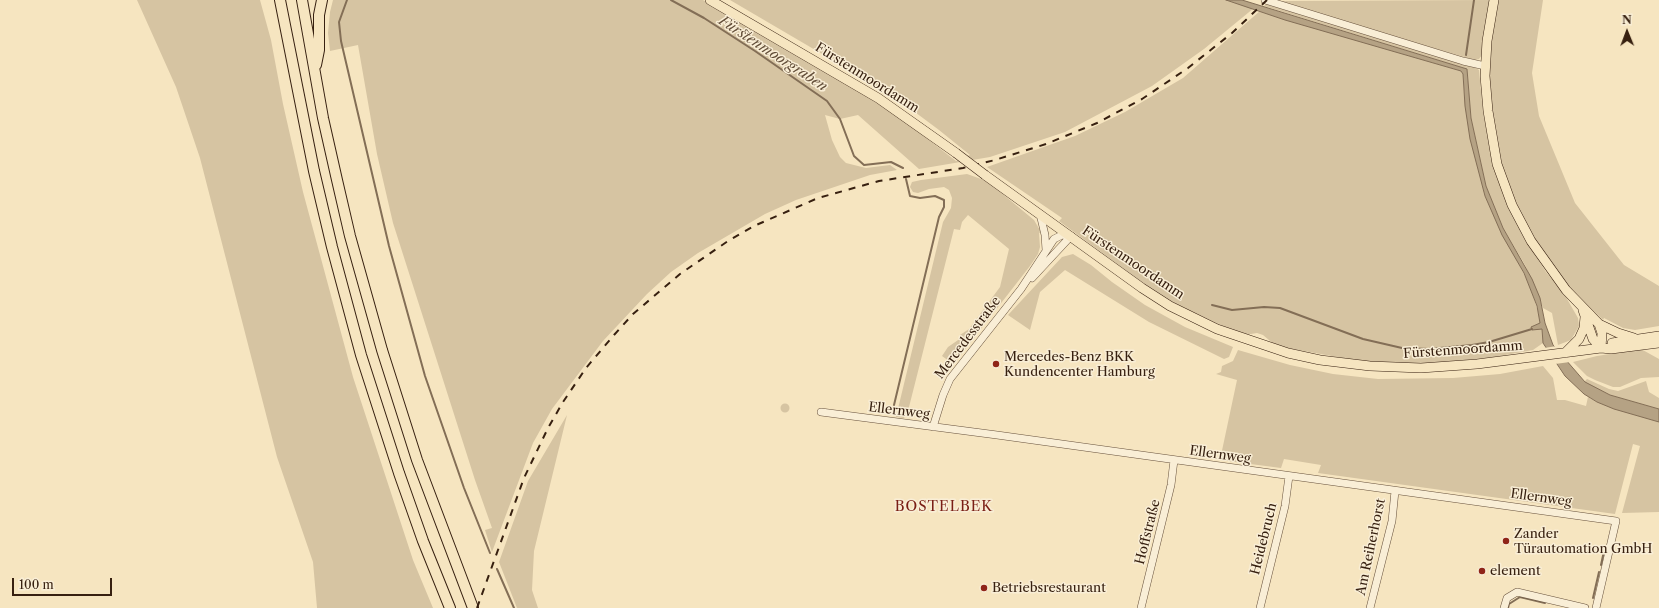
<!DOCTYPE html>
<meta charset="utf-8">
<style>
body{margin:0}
#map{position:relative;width:1659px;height:608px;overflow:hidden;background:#f6e5c0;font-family:"Libre Caslon Text",serif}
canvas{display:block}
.north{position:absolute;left:1607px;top:12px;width:40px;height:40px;-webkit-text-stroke:3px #f9eed6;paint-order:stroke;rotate:359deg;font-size:11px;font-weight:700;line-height:16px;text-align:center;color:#372010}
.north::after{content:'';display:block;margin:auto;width:14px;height:18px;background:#372010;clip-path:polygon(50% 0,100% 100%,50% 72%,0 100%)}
.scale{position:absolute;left:12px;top:578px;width:100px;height:18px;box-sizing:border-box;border:2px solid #372010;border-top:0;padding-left:5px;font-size:12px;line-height:14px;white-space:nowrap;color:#372010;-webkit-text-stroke:3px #f9eed6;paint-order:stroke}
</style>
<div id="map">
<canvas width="1659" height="608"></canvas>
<div class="north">N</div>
<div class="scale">100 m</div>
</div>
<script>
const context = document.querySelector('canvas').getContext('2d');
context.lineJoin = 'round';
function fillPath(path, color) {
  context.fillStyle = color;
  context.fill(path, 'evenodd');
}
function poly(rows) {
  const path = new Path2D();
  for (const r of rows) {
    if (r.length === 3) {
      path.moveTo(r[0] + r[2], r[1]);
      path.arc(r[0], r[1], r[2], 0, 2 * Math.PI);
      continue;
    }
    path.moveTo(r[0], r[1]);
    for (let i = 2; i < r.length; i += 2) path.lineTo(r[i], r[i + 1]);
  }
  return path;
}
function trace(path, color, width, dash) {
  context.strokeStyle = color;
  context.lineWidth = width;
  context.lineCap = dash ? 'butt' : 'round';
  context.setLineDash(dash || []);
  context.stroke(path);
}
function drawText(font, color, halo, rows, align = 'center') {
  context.font = font + ' "Libre Caslon Text",serif';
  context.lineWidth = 3;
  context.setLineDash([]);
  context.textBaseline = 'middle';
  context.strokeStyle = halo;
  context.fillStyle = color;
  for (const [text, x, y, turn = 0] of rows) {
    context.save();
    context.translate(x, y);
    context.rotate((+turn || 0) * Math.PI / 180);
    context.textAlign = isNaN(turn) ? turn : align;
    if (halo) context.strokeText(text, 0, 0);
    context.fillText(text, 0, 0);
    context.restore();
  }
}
fillPath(poly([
 [137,0,260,0,271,40,283,104,303,192,353,377,413,560,433,608,317,608,313,562,277,457,200,158,176,87],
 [333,0,703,0,863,94,907,123,956,161,970,155,939,130,892,95,730,0,1226,0,1254,8,1204,49,1152,86,1065,132,990,157,919,169,858,115,840,119,825,115,832,140,840,157,846,163,866,168,890,165,897,170,870,175,796,200,765,214,698,253,671,272,647,294,603,341,552,409,533,443,492,552,485,530,492,528,475,480,393,223,377,154,358,45,330,51,328,33,330,12],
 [1490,0,1482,55,1479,59,1475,60,1297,9,1279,1],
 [1497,0,1543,0,1532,73,1539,116,1575,203,1624,265,1659,286,1659,326,1635,330,1623,328,1604,318,1603,320,1569,287,1534,240,1513,198,1499,158,1489,91,1489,46],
 [1266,4,1474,67,1479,70,1483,112,1492,159,1523,236,1546,272,1563,292,1578,318,1579,326,1571,340,1558,345,1552,313,1543,308,1525,265,1503,228,1486,186,1471,118,1467,69,1264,6],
 [1260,11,1461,71,1463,74,1464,92,1485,196,1530,286,1541,321,1539,325,1531,329,1542,329,1543,343,1533,350,1494,357,1438,363,1388,363,1354,360,1276,346,1263,335,1257,333,1245,335,1236,332,1178,305,1139,280,1059,221,1062,218,987,167,1075,136,1125,112,1183,78],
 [967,174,987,181,1034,220,1041,232,1039,233,1040,247,1038,254,1030,266,956,361,949,361,942,356,948,347,961,338,960,335,969,329,1000,287,1009,249,968,215,962,222,960,230,954,229,909,407,904,418,896,417,943,222,951,208,952,198,949,190,944,187,929,189,918,193,913,192,910,187,912,182,921,180],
 [1073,254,1091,265,1112,282,1145,305,1185,327,1233,347,1229,357,1224,359,1149,322,1065,270,1040,292,1030,330,1008,315,1062,257],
 [1641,349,1659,359,1659,377,1641,378,1620,387,1613,387,1595,380,1587,376,1573,362,1597,356],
 [1238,350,1290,365,1333,374,1378,379,1453,378,1500,374,1543,366,1553,378,1557,400,1565,400,1586,406,1588,397,1597,402,1659,422,1659,512,1622,513,1640,446,1633,444,1615,514,1318,473,1321,465,1284,459,1281,468,1220,460,1237,380,1216,374,1221,372,1222,366,1233,361],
 [1587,379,1609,389,1618,391,1646,381,1649,392,1659,398,1659,409,1610,395,1592,387,1584,382],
 [785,408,4.5],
 [567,415,534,551,532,590,538,608,517,608,499,562,528,481]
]), '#d6c4a2');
const water = poly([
 [1226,0,1242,0,1467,69,1471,118,1486,186,1503,228,1532,279,1540,298,1545,323,1553,345,1585,382,1610,395,1659,409,1659,422,1614,409,1597,402,1584,394,1565,376,1543,343,1542,329,1532,330,1531,327,1540,323,1537,306,1524,273,1502,235,1485,196,1470,139,1465,106,1463,74,1461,71,1285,20,1226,0]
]);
fillPath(water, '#b5a284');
trace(water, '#836e56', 1);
fillPath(poly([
 [1557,346,1570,362,1555,364,1544,348]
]), '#f6e5c0');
trace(poly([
 [347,0,339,22,341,41,389,246,425,376,464,488,490,553],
 [671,0,704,18,755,51,827,101,840,119,854,156,864,165,891,162,903,168],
 [1466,55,1474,0],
 [1212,305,1232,310,1264,307,1280,308,1363,339,1402,348,1429,349,1472,345,1489,342,1532,329],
 [894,405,939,217,944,207,944,200,935,196,920,198,910,196,906,179],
 [1601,565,1604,551],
 [497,569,514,608],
 [1593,598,1599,572],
 [1508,608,1509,604,1520,597,1545,603]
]), '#836e56', 2);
const minor = poly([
 [1265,0,1463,61,1485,66],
 [1040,214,1045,235,1046,250],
 [1032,278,1071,236],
 [821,412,997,435,1616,521,1596,608],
 [933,427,943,395,950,379,1021,289,1054,239,1062,235,1071,236],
 [1141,608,1171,485,1174,460],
 [1260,608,1285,506,1289,476],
 [1370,608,1392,521,1395,491],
 [1504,608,1507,598,1517,592,1585,608]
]);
const major = poly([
 [710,0,878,98,956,153],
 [1494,0,1487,41,1485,76,1488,111,1497,164,1512,205,1531,241,1566,290,1599,324,1602,333,1601,348],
 [985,175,1142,288,1170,306,1217,329,1288,353,1320,360,1370,366,1421,368,1477,364,1601,348,1611,349,1659,343],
 [1583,310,1593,339,1601,348],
 [1599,324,1618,333,1634,338],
 [1612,343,1659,336],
 [1565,353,1579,339,1584,328,1585,317]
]);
const highway = poly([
 [280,0,314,171,332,247,361,355,399,473,423,541,450,608],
 [302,0,323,118,337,180,350,236,382,350,417,460,473,608],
 [316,65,319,50,319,15,322,0]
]);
trace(minor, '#67513c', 8);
trace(major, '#372010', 10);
trace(highway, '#372010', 12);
trace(minor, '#f9eed6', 7);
trace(major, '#f6e5c0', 9);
trace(highway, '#f6e5c0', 10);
trace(poly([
 [477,608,524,478,548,428,563,402,586,368,614,335,633,314,680,274,728,241,754,226,818,198,879,181,963,168,995,160,1046,144,1097,123,1142,99,1188,68,1232,33,1267,0]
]), '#372010', 2, [7, 7]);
const majorBridge = poly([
 [956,153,985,175]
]);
trace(majorBridge, '#372010', 10, []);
trace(majorBridge, '#f6e5c0', 9);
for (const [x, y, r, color] of [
 [996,364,4,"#8f2418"],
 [1506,541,4,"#8f2418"],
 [1482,571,4,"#8f2418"],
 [984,588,4,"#8f2418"]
]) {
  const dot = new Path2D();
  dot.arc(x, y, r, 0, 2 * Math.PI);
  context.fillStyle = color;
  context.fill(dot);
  trace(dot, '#f9eed6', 1.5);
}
drawText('13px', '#372010', '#f9eed6', [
 ["Fürstenmoordamm",867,78,32],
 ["Fürstenmoordamm",1133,263,34],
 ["Mercedesstraße",968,338,-53],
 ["Fürstenmoordamm",1463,350,-4],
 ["Ellernweg",899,411,7],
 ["Ellernweg",1220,455,8],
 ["Ellernweg",1541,498,8],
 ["Hoffstraße",1148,532,-76],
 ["Heidebruch",1264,539,-76],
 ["Am Reiherhorst",1371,547,-78]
]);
drawText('13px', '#372010', '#f9eed6', [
 ["Mercedes-Benz BKK",1004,357],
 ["Kundencenter Hamburg",1004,372],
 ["Zander",1514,534],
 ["Türautomation GmbH",1514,549],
 ["element",1490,571],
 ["Betriebsrestaurant",992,588]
], 'left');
drawText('italic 14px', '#634e39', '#f9eed6', [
 ["Fürstenmoorgraben",773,54,33]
]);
context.letterSpacing = '1px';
drawText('14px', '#7a1f14', '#f9eed6', [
 ["BOSTELBEK",944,507]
]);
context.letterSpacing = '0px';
</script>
